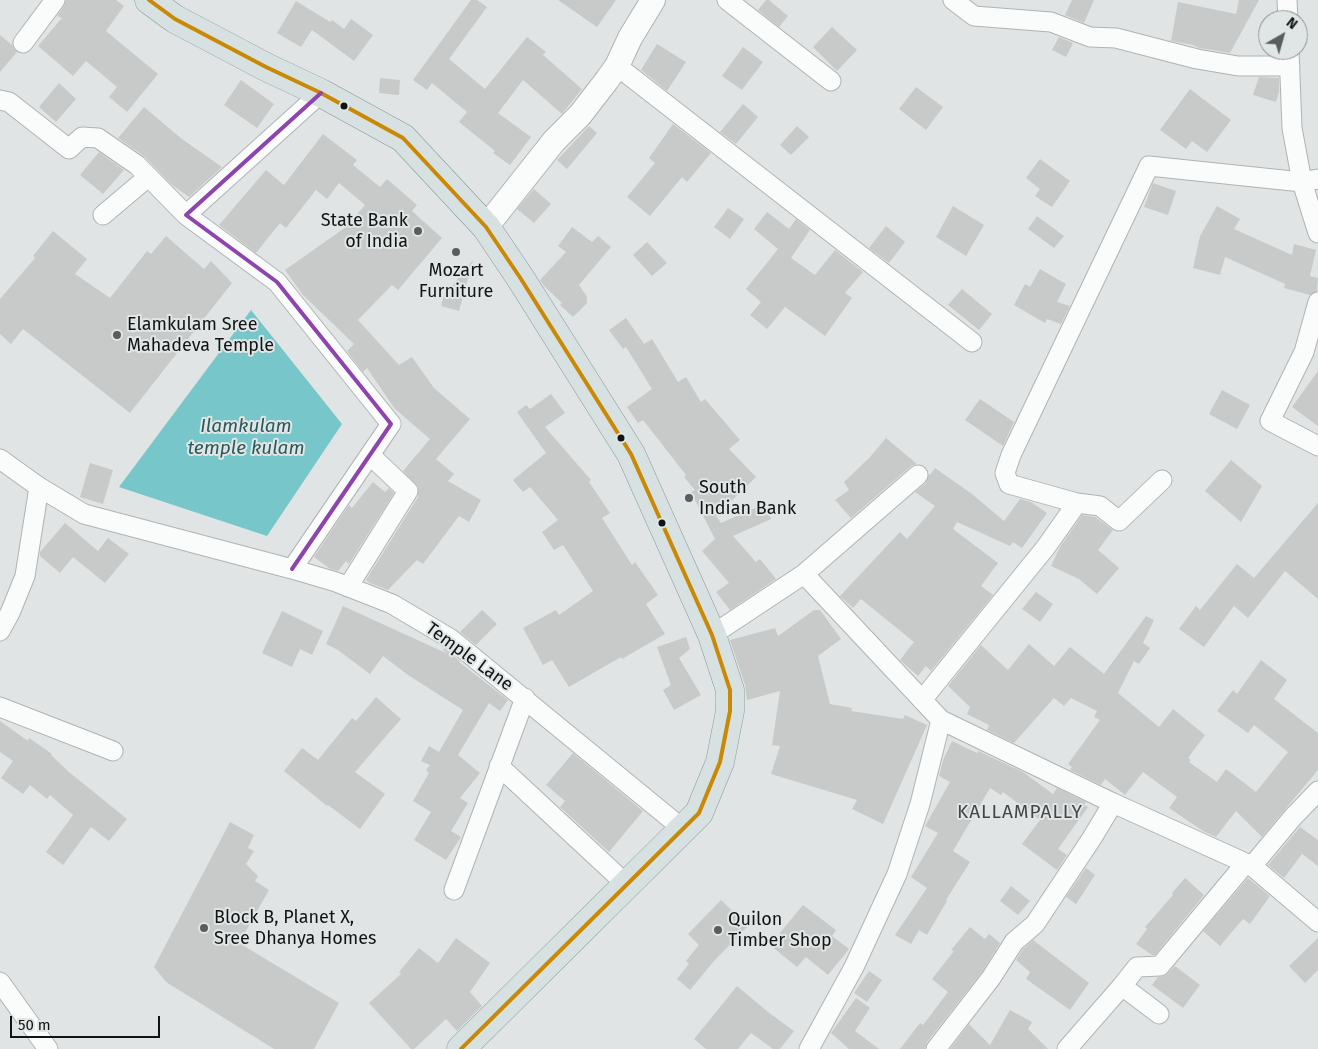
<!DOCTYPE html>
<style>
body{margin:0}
#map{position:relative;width:1318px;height:1049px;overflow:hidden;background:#e1e4e4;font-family:"Fira Sans",sans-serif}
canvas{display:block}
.north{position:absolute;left:1258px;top:10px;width:50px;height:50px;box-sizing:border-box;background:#e0e5e5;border:1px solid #8e9191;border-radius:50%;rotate:38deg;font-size:14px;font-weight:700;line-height:20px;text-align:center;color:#121414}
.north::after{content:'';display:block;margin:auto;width:18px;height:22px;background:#5a5d5d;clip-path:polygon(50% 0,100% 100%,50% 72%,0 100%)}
.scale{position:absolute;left:10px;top:1016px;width:150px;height:22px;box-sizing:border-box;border:2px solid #121414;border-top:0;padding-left:6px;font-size:15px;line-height:18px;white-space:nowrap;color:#121414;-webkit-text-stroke:4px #e0e5e5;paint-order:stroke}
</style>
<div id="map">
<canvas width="1318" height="1049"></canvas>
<div class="north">N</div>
<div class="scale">50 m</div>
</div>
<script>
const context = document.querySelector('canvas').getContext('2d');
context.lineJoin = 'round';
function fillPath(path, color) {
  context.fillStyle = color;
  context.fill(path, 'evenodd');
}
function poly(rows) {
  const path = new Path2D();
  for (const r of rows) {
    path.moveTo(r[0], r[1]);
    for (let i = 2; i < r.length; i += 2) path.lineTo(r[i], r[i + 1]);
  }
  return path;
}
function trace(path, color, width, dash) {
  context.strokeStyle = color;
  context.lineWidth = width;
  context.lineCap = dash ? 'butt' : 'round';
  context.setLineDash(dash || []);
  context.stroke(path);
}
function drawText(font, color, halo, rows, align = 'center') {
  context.font = font + ' "Fira Sans",sans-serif';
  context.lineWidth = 4;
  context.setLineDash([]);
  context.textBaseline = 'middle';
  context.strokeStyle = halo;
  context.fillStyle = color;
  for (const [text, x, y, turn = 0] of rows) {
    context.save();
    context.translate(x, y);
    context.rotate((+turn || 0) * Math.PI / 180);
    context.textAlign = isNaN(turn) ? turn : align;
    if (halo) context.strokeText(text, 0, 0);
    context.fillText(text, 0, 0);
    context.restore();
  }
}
fillPath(poly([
 [251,310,342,424,267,536,119,487]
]), '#77c6c9');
fillPath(poly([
 [66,0,116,0,124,6,106,31,158,74,127,112,109,97,117,87,86,61,73,76,38,46,62,18,57,16,64,6],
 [471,0,477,0,487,7,449,59,485,89,527,37,546,52,543,55,582,89,562,114,523,80,498,113,531,137,510,165,493,153,495,151,459,122,467,112,432,83,427,90,413,80],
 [558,0,616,0,597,27],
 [766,0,769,0,788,16,779,27,758,10],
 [1072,0,1094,0,1084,23,1065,15],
 [1239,0,1259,0,1230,53,1199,48,1193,45,1171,41,1178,2,1236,14],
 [296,1,330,22,332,20,344,29,351,19,373,35,354,61,312,30,301,47,277,33],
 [832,27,857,50,837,71,813,47],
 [0,35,12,45,17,52,0,72],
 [1059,37,1073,43,1066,57,1052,50],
 [657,44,686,62,667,91,641,70],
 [743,47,763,62,742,90,722,76],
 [1259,77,1279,78,1279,92,1276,102,1253,95],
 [380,78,400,80,399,95,379,93],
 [241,80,274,104,257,128,224,105],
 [59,83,76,99,56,122,39,107],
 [916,87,943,107,926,130,899,109],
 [1190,89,1231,120,1207,152,1192,141,1186,149,1160,130],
 [743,104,758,117,736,144,720,132],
 [144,107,182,139,222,167,189,197,171,184,144,156,118,138],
 [673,124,711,153,687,182,682,177,650,216,627,197,655,163,649,158],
 [589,126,597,133,567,169,557,160],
 [797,126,809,137,791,155,780,145],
 [323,134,357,160,353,165,380,187,387,179,417,205,412,211,442,238,398,290,392,285,358,320,399,365,412,357,434,388,470,419,436,459,454,474,448,481,481,500,469,522,459,516,423,564,417,560,388,590,370,583,366,580,418,497,418,487,403,471,430,439,395,409,367,368,363,372,347,351,354,344,303,295,285,270,346,227,365,205,339,183,327,199,316,190,286,228,280,223,256,253,219,225,266,170,284,185],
 [99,152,124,170,103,194,80,175],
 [1040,159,1070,181,1052,207,1035,196,1040,189,1026,178],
 [1153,183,1176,191,1168,215,1144,207],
 [534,189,551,204,534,223,517,209],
 [953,206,984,225,966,256,936,237],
 [1217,206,1240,219,1234,229,1292,255,1294,244,1316,250,1310,276,1318,278,1317,291,1310,295,1284,288,1285,284,1225,257,1220,275,1193,268,1200,236],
 [728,208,744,219,730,239,714,227],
 [767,212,789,229,796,219,810,230,791,258,815,275,835,250,863,272,845,293,852,298,825,336,785,307,767,329,750,315,761,302,746,289,778,249,754,229],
 [1037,216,1064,236,1054,248,1028,229],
 [886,226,905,242,889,263,869,248],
 [572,227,592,242,598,236,611,247,579,285,587,297,587,303,573,317,560,305,562,303,545,287,540,280,566,252,558,246],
 [53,231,87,259,75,274,110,298,147,251,151,254,166,236,204,269,211,261,232,283,130,413,23,329,11,344,0,334,0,299,35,258,33,256],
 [647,242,667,263,652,276,633,255],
 [473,260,459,311,441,306,446,287,450,288],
 [1040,269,1066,284,1057,302,1070,306,1061,324,1047,319,1045,323,1014,305,1025,284,1030,287],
 [962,289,992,314,979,330,948,305],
 [626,318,644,344,652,339,678,382,686,377,701,402,705,399,740,440,729,449,756,477,716,516,721,523,764,504,771,519,733,536,756,562,760,559,776,579,730,610,716,592,729,583,702,551,715,539,691,492,695,490,684,477,686,475,643,420,638,423,627,407,652,389,626,347,623,349,609,330],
 [1318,371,1318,426,1292,407],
 [1222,390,1250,405,1237,429,1209,414],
 [551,394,565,413,545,427,591,480,589,482,610,513,602,518,632,565,635,562,658,595,646,604,665,634,622,659,621,657,569,687,552,660,543,665,523,628,556,610,559,615,593,591,563,545,554,550,542,532,558,520,530,487,523,492,513,480,546,453,517,412,526,405,530,409],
 [980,399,1014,422,1003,446,965,420],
 [886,438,917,464,911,466,851,518,835,500,849,490,844,482,870,457],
 [1231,460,1262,486,1241,522,1205,491],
 [90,463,113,470,103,504,80,497],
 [935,468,972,494,1004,521,1020,499,1031,502,1047,513,1022,548,1013,542,1010,546,957,522,953,529,998,563,981,586,993,595,931,671,926,666,918,676,900,660,914,642,861,599,853,608,840,596,900,532,907,539,935,506,915,492,926,483,929,474,930,475],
 [373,482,385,492,389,488,394,493,349,564,346,561,338,571,330,569,314,557,349,505,352,508],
 [1318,503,1318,599,1285,571,1248,618,1234,606,1204,647,1179,629,1196,606,1200,610,1237,564,1254,578],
 [1082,515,1095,517,1113,530,1098,550,1119,568,1097,594,1079,579,1051,566,1060,547],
 [65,523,98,551,108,538,129,554,105,583,73,557,60,573,40,556,40,552],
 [1036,592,1053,604,1040,622,1022,609],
 [343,606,448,654,443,650,444,648,460,661,459,662,508,700,500,711,489,703,458,755,480,773,460,798,468,803,451,831,461,837,446,860,414,840,431,812,413,801,429,773,426,770,430,765,421,761,429,746,439,752,463,710,408,675,383,656,370,674,338,650,326,644],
 [482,610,497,624,476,645,460,632],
 [814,610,820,610,841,639,818,656,830,704,852,708,851,711,903,719,905,715,927,725,883,824,852,809,857,800,771,774,780,746,772,745,780,691,747,700,745,685,730,640,775,628,778,636],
 [282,611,323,631,312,655,300,649,292,667,262,653],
 [1146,616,1154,620,1143,643,1150,648,1139,664,1134,661,1118,693,1159,727,1173,709,1205,735,1188,758,1191,760,1189,762,1217,782,1226,769,1256,792,1288,752,1254,725,1248,733,1217,711,1233,690,1237,694,1261,660,1287,680,1274,699,1318,733,1318,770,1262,837,1236,811,1216,837,1203,831,1169,808,1177,797,1143,772,1125,795,1105,779,1101,785,1070,770,1072,767,1068,764,1100,720,1094,717,1097,711,1071,698,1064,706,1054,698,1014,743,987,730,989,725,967,714,970,707,948,686,981,645,1008,670,1029,644,1054,666,1070,647,1104,674],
 [686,637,690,649,679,658,701,695,674,710,663,690,671,685,657,647],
 [376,697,401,719,355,772,385,794,360,829,328,805,327,806,284,771,302,748,318,760,352,718,356,721],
 [0,721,28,741,29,738,52,754,51,755,69,772,127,819,109,841,91,827,63,865,46,852,73,815,50,795,47,799,30,785,23,794,1,778,13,761,0,752],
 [952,741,977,753,978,751,1023,772,1053,794,1057,788,1086,802,1084,805,1088,807,1058,849,1067,855,1057,870,1022,844,1040,820,1003,792,1001,795,990,788,953,851,970,862,946,900,947,901,927,935,919,930,911,944,895,935,927,888,911,877,938,833,925,826,950,782,939,776,943,760],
 [573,753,643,811,609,852,560,807,565,801,546,785],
 [230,822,254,835,248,848,254,851,246,864,258,876,255,881,269,890,239,943,339,1003,314,1049,274,1049,166,982,154,967],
 [1300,827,1318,840,1318,866,1302,854,1284,878,1268,865],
 [1086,868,1095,875,1076,904,1066,897],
 [1185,878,1204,895,1155,955,1152,955,1136,944,1147,929,1145,927,1173,895,1172,893],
 [1248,878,1270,896,1250,924,1243,919,1220,946,1203,931],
 [1011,886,1030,901,1018,915,1000,901],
 [721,900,748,926,714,961,690,990,677,979,689,964,686,961,699,945,688,934],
 [803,905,836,930,832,936,849,949,828,975,806,957,797,967,770,945],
 [970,927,985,939,989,934,1000,943,982,972,927,1042,925,1049,900,1049,920,1023,923,1025,948,992,932,979,954,951,951,950],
 [456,938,490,963,470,992,482,1006,457,1031,446,1019,414,1049,411,1049,369,1003,401,974,399,972,419,948,438,963],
 [1318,938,1318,970,1305,983,1289,966],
 [1033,940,1089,983,1070,1010,1026,979,1030,972,1016,960,1023,949],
 [1175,966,1200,985,1183,1008,1152,985,1158,977,1165,976],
 [869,971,882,980,867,1002,854,993],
 [737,986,768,1012,794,1031,780,1049,773,1049,751,1033,738,1049,706,1049,694,1039],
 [856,998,870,1008,855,1031,879,1049,849,1049,831,1033],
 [1010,1010,1032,1022,1028,1029,1048,1049,950,1049,969,1024,990,1045]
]), '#c8caca');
const minor = poly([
 [727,0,831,81],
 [953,0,974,16,1051,22,1090,37,1116,38,1197,59,1238,66,1290,66],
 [1287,0,1288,20],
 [23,43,55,0],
 [1289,50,1292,128,1302,182,1318,233],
 [617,66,972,342],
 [0,100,9,102,69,149,82,137,98,138,137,165,186,215],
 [103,215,148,177],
 [1318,302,1304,352,1270,421,1318,446],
 [0,459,39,487,84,514,292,569,336,582,392,604,451,639,683,829],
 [1162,480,1119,521,1100,506,1077,503,1009,484,1005,473,1011,455,1149,166,1302,182,1318,179],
 [292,569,391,424,277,282,186,215,321,93],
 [804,574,918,475],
 [348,587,408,491,370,455],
 [0,631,10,613,25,576,39,487],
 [712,635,804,574,941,720,1113,803,1252,866,1318,922],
 [922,700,1046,547,1077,503],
 [0,707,113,751],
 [499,766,627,885],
 [1252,866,1293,817,1318,791],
 [454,890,525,698],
 [0,982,48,1049],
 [1122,986,1159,1014],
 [809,1049,854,967,897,874,920,804,941,720],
 [936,1049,991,978,1014,942,1035,924,1092,838,1113,803],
 [1067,1049,1122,986,1137,967,1160,966,1245,864]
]);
const tertiary = poly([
 [486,227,554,141,580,115,607,80,617,66,630,38,653,0]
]);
const primary = poly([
 [149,0,175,19,266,67,321,93,403,138,486,227,521,279,631,454,712,635,730,690,730,711,720,762,699,813,461,1049]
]);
trace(minor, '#b1b3b3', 21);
trace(tertiary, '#b1b3b3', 26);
trace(primary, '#899697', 29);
trace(minor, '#fafbfb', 19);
trace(tertiary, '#fafbfb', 24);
trace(primary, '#d8e1e1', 28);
trace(poly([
 [149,0,175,19,266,67,321,93,403,138,486,227,521,279,631,454,712,635,730,690,730,711,720,762,699,813,461,1049]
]), '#c98904', 4);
trace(poly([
 [292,569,391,424,277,282,186,215,321,93]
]), '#8e44ad', 4);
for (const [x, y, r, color] of [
 [344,106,4.5,"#121414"],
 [418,231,5,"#5a5d5d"],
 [456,252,5,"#5a5d5d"],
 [117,335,5,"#5a5d5d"],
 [621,438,4.5,"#121414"],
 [689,498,5,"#5a5d5d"],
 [662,523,4.5,"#121414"],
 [204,928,5,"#5a5d5d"],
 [718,930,5,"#5a5d5d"]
]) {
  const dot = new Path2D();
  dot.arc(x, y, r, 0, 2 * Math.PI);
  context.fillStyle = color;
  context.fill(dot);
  trace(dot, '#e0e5e5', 2);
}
drawText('18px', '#121414', '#e0e5e5', [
 ["State Bank",408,221,"right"],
 ["of India",408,242,"right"],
 ["Mozart",456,271,"center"],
 ["Furniture",456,292,"center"],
 ["Elamkulam Sree",127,325],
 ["Mahadeva Temple",127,346],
 ["South",699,488],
 ["Indian Bank",699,509],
 ["Block B, Planet X,",214,918],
 ["Sree Dhanya Homes",214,939],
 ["Quilon",728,920],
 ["Timber Shop",728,941]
], 'left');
drawText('18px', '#121414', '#e0e5e5', [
 ["Temple Lane",469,657,36]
]);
drawText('italic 19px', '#2a595b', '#e0e5e5', [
 ["Ilamkulam",246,427],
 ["temple kulam",246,449]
]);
context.letterSpacing = '1px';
drawText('19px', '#424646', '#e0e5e5', [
 ["KALLAMPALLY",1020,813]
]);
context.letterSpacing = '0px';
</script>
